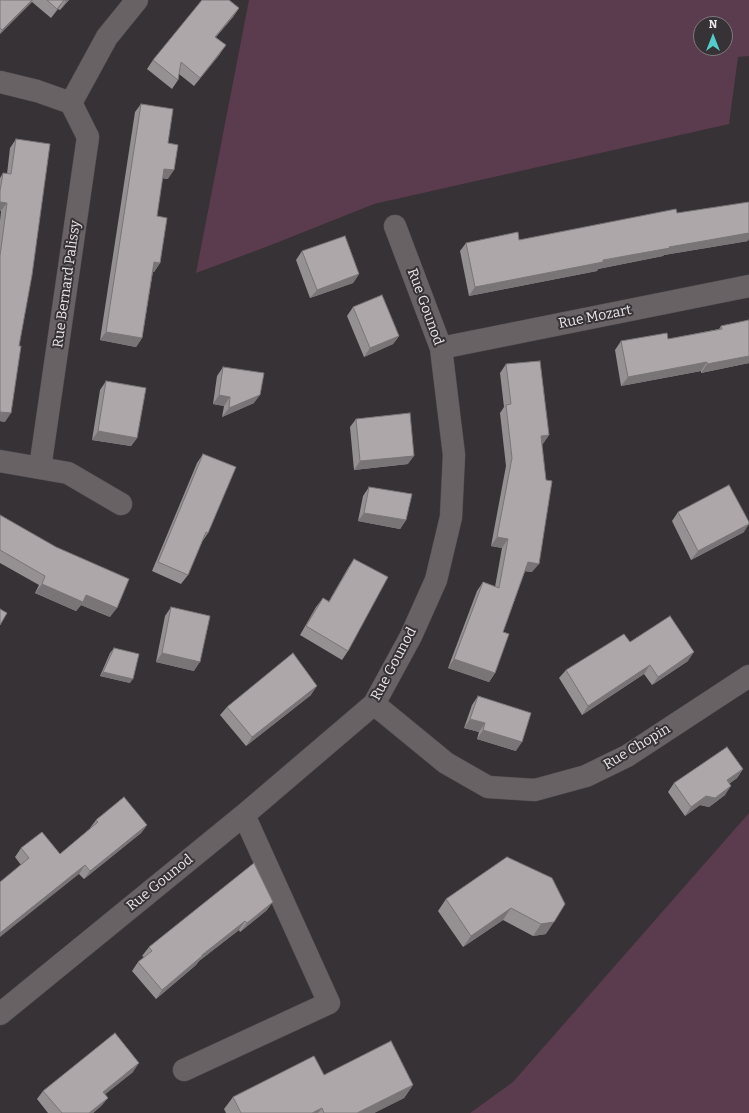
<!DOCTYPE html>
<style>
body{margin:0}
#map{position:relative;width:749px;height:1113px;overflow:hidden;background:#373235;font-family:Bitter,serif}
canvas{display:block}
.north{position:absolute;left:693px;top:16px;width:40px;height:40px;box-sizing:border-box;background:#373235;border:1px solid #7e7a7d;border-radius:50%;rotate:0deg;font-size:11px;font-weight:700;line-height:16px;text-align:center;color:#e9e6e8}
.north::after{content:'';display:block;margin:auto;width:14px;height:18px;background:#53cdcb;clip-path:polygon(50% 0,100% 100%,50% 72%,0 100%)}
</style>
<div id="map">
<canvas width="749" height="1113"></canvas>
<div class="north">N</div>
</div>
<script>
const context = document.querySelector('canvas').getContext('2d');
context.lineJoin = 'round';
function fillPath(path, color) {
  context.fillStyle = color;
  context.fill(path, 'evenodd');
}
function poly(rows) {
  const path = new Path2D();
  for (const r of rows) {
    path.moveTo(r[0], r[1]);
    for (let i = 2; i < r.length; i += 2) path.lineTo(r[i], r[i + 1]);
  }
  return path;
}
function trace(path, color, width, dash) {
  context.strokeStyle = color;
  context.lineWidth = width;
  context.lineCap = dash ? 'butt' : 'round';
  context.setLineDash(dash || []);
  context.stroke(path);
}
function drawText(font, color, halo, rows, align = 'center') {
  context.font = font + ' Bitter,serif';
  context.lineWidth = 4;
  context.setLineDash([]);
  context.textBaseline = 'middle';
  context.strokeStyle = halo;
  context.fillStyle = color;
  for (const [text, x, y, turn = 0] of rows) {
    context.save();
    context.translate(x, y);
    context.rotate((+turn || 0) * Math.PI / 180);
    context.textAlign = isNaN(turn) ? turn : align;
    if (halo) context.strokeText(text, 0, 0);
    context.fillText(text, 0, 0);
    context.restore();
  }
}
fillPath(poly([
 [249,0,749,0,749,56,738,57,729,124,374,204,266,247,196,273],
 [701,24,725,24,725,48,701,48],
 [749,813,749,1113,470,1113,513,1082]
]), '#5b3b4e');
const minor = poly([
 [0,82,37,91,71,103,88,137,40,468],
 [71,103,107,37,137,0],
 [441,348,749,286],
 [0,461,68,473,121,504],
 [374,704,446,763,488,787,535,790,586,776,627,756,749,676],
 [0,1014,244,815,374,704,411,636,436,580,451,517,454,455,441,348,395,226],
 [184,1070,329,1003,244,815]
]);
trace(minor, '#534f51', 23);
trace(minor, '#686265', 22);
fillPath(poly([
 [0,0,69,0,60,10,58,9,51,18,32,2,0,34],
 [239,8,233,17,216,37,220,54,194,86,179,74,178,80,172,89,147,69,153,60],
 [141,104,168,143,168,179,162,178,157,216,160,263,154,272,153,271,142,338,136,347,100,340,135,112],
 [16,139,5,422,0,421,0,221,1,211,0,211,0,178,3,173,7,174,10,148],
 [677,213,748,241,664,255,663,256,598,269,597,271,469,296,460,251,466,243,519,240],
 [302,251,359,274,353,283,310,298,296,260],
 [353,307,399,336,393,344,364,357,347,316],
 [749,320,749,363,701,373,701,371,621,386,615,350,621,341,668,339,719,329,721,326],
 [506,364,549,435,542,444,532,572,525,571,503,632,495,673,489,682,448,668,477,591,483,582,495,587,502,548,491,546,506,466,500,413,504,407,500,373],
 [223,367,254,403,222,417,224,406,213,404,217,376],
 [106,381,137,438,131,446,92,440,100,390],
 [356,419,408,464,354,470,350,427],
 [203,454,208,533,202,542,188,575,181,584,152,571,197,463],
 [369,487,406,520,400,529,358,521,363,496],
 [678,512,744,532,691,560,672,521],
 [0,515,110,617,81,605,76,611,35,593,39,585,0,563],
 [354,559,348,651,342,660,300,635,316,607,323,598,329,601,348,568],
 [171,607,194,671,156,662,165,616],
 [630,642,688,661,652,685,644,674,582,715,559,678,566,670],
 [114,648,130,683,100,676,110,653],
 [311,695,246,746,220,715,227,707],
 [478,696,516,751,477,739,479,732,464,728,472,705],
 [743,769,737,778,729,784,725,795,709,807,700,805,685,816,668,792,674,783],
 [96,820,147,825,141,833,84,879,79,874,21,865,15,857,21,848,60,854,90,829,90,828],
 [507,857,546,934,533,936,503,920,463,947,438,911,446,899],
 [267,910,240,932,239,930,199,961,196,965,156,999,132,971,138,962,144,957,142,956,149,947],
 [133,1072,105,1094,108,1098,101,1106,93,1113,48,1113,37,1099,43,1091],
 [324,1075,413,1085,404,1098,374,1113,226,1113,224,1109,233,1097]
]), '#959092');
fillPath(poly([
 [32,0,33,0,0,34,0,33,2,30],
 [64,0,58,9,51,18,57,9],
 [67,0,69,0,60,10],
 [239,8,233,17,209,45,215,37],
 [226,45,220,54,194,86,200,78],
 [164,169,174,170,168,179,158,178],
 [0,202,7,203,1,211,0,211],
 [749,233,749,239,748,241,664,255,663,256,598,269,597,271,469,296,475,287,669,247],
 [154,262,160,263,154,272,148,271],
 [359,274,353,283,310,298,317,290],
 [106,332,142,338,136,347,100,340],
 [399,336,393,344,364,357,370,348],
 [749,356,749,363,701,373,707,364],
 [707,362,701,371,621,386,628,377],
 [219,395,230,397,224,406,213,404],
 [260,395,254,403,222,417,229,408],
 [0,412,11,413,5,422,0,421],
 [98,431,137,438,131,446,92,440],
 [549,435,543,444,535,445,541,436],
 [414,456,408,464,354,470,360,461],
 [364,513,406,520,400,529,358,521],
 [749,524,744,532,691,560,698,551],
 [497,537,508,539,502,548,491,546],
 [528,562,539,564,532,572,522,571],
 [42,584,86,595,117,608,110,617,81,605,76,611,35,593],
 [694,652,688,661,652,685,658,677],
 [162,653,200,662,194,671,156,662],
 [454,659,495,673,489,682,448,668],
 [650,665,644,674,582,715,588,706],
 [103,672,133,679,130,683,100,676],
 [317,686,311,695,246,746,252,737],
 [470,719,485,723,479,732,464,728],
 [483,730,522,742,516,751,477,739],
 [743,769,737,778,721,789,727,780],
 [731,786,725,795,709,807,700,805,685,816,691,807,706,796],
 [147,825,141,833,84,879,90,871],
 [85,865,79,874,0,937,0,933],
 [273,902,267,910,240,932,247,923],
 [511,908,503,920,463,947,471,936],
 [245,921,239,930,199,961,196,965,156,999,162,990,202,955],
 [554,922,546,934,533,936,541,924],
 [139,1063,133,1072,97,1101,103,1092],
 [413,1085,404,1098,374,1113,357,1113],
 [108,1098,101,1106,93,1113,89,1113],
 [322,1108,318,1113,312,1113]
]), '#797577');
const building = poly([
 [0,0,32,0,2,30,0,28,0,0],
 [47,0,67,0,66,1,64,0,57,9,47,0],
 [202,0,229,0,239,8,215,37,226,45,200,78,181,62,178,80,153,60,202,0],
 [141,104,173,109,168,143,178,145,174,170,164,169,157,216,167,218,160,263,154,262,142,338,106,332,141,104],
 [16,139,50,144,32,275,19,346,21,346,11,413,0,412,0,256,7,203,0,202,0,191,3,173,11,174,16,139],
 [749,202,749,233,669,247,670,248,603,260,603,262,475,287,466,243,518,232,519,240,676,209,677,213,749,202],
 [345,236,359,274,317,290,302,251,345,236],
 [382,295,399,336,370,348,353,307,382,295],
 [749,320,749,356,707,364,707,362,628,377,621,341,667,333,668,339,722,329,721,326,749,320],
 [540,361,549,435,541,436,546,480,552,481,539,564,528,562,503,632,509,634,495,673,454,659,483,582,499,588,508,539,497,537,512,458,506,405,511,404,506,364,540,361],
 [223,367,264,373,260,395,229,408,230,397,219,395,223,367],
 [106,381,146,388,137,438,98,431,106,381],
 [410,413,414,456,360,461,356,419,410,413],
 [203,454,236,467,208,533,206,532,188,575,158,562,203,454],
 [729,485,749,522,749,524,698,551,678,512,729,485],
 [369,487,412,494,406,520,364,513,369,487],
 [0,515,56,547,129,579,117,608,86,595,83,602,42,584,45,576,0,550,0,515],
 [354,559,388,577,348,651,306,626,323,598,329,602,354,559],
 [171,607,210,616,200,662,162,653,171,607],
 [0,609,7,613,0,625,0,609],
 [670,616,694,652,658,677,650,665,588,706,566,670,624,634,630,642,670,616],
 [114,648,139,654,133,679,103,672,114,648],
 [293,653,317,686,252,737,227,707,293,653],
 [478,696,531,713,522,742,483,730,485,723,470,719,478,696],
 [727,747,743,769,727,780,731,786,715,798,706,796,691,807,674,783,727,747],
 [124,797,147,825,90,871,85,865,0,933,0,882,29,858,21,848,42,832,60,854,98,822,96,820,124,797],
 [507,857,552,878,565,904,554,922,541,924,511,908,471,936,446,899,507,857],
 [254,863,273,902,247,923,245,921,202,955,202,956,162,990,138,962,152,951,149,947,254,863],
 [115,1033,139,1063,103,1092,108,1098,89,1113,62,1113,43,1091,115,1033],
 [391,1041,413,1085,357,1113,324,1113,322,1108,312,1113,241,1113,233,1097,314,1056,324,1075,391,1041]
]);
fillPath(building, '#ada7aa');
trace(building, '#797577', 1);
drawText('14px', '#e9e6e8', '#373235', [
 ["Rue Bernard Palissy",67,284,-82],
 ["Rue Gounod",425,307,70],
 ["Rue Mozart",595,317,-11],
 ["Rue Gounod",394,664,-62],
 ["Rue Chopin",637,747,-31],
 ["Rue Gounod",160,883,-39]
]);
</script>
